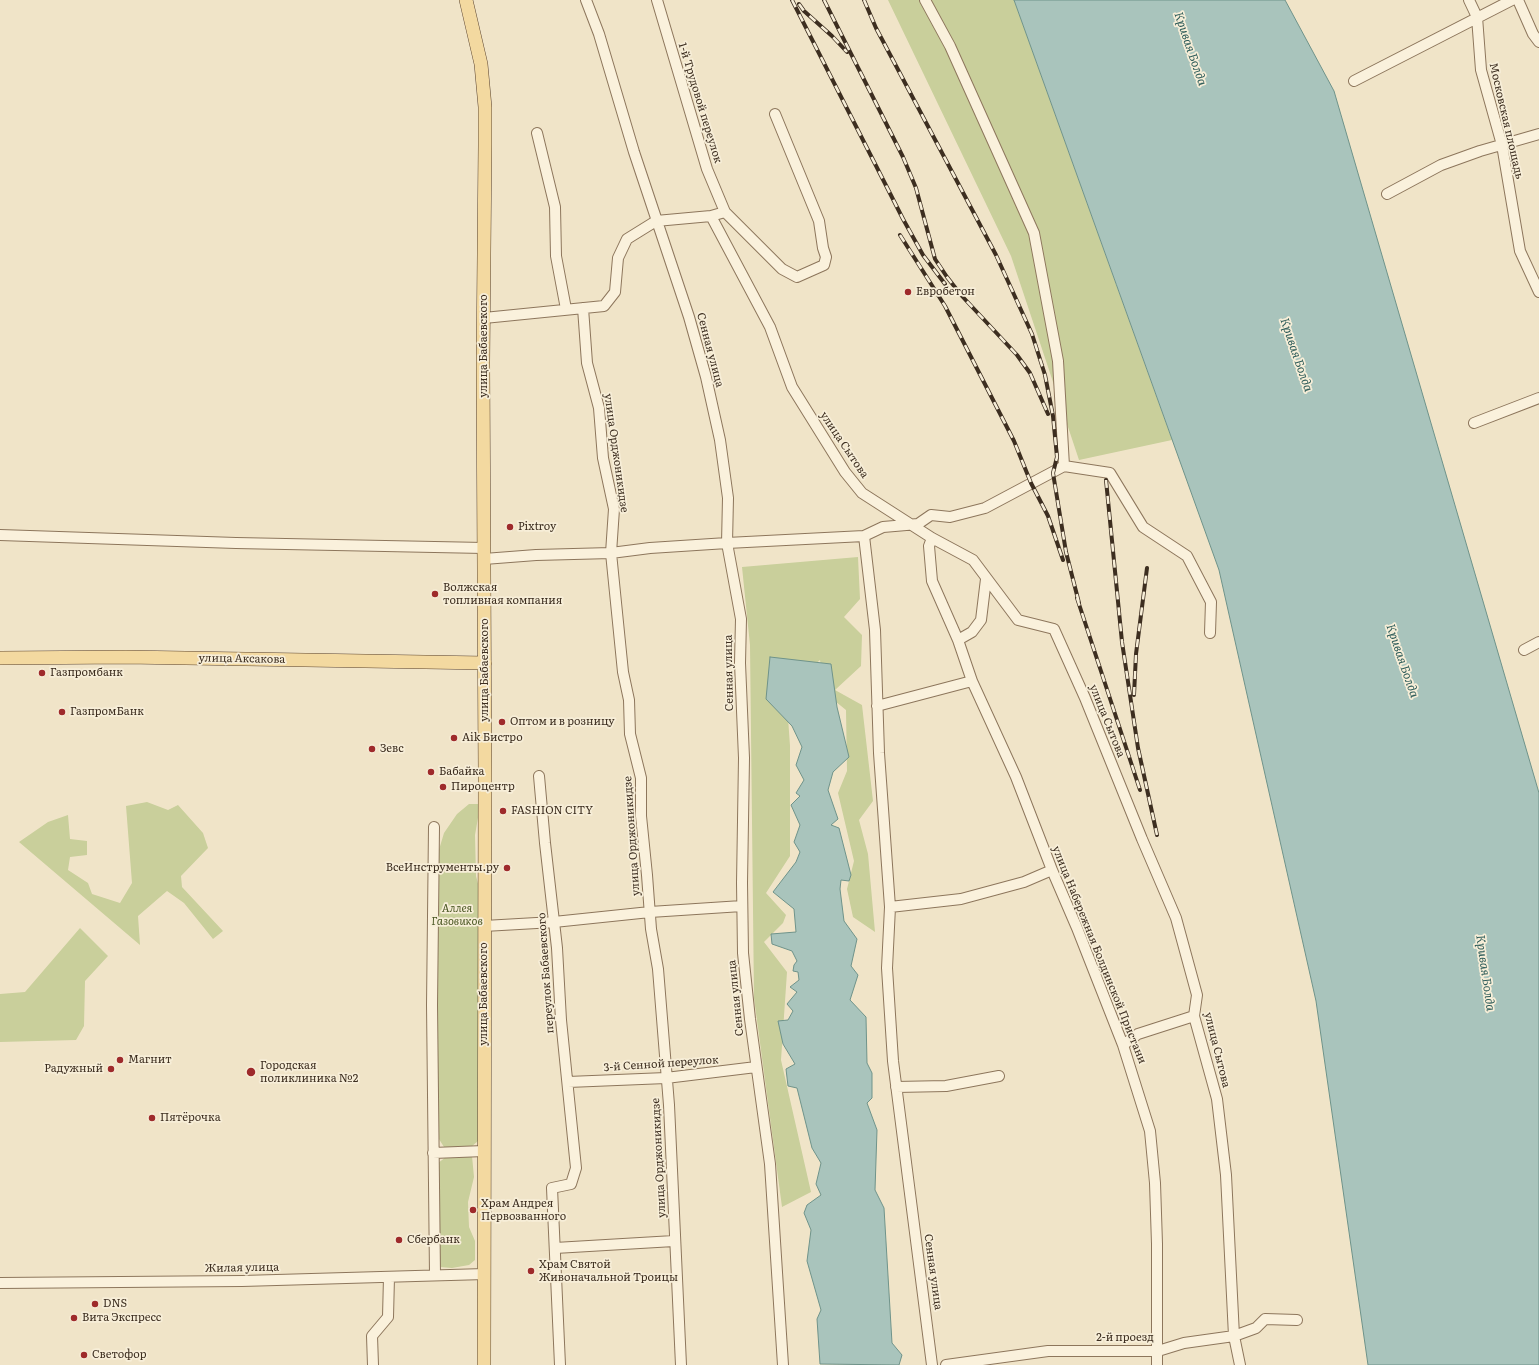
<!DOCTYPE html>
<meta charset="utf-8">
<style>
body{margin:0}
canvas{display:block;background:#f0e4c8}
</style>
<canvas width="1539" height="1365"></canvas>
<script>
const context = document.querySelector('canvas').getContext('2d');
context.lineJoin = 'round';
function fillPath(path, color) {
  context.fillStyle = color;
  context.fill(path, 'evenodd');
}
function poly(rows) {
  const path = new Path2D();
  for (const r of rows) {
    path.moveTo(r[0], r[1]);
    for (let i = 2; i < r.length; i += 2) path.lineTo(r[i], r[i + 1]);
  }
  return path;
}
function trace(path, color, width, dash) {
  context.strokeStyle = color;
  context.lineWidth = width;
  context.lineCap = dash ? 'butt' : 'round';
  context.setLineDash(dash || []);
  context.stroke(path);
}
function drawText(font, color, halo, rows, align = 'center') {
  context.font = font + ' Literata,serif';
  context.lineWidth = 3.5;
  context.setLineDash([]);
  context.textBaseline = 'middle';
  context.strokeStyle = halo;
  context.fillStyle = color;
  for (const [text, x, y, turn = 0] of rows) {
    context.save();
    context.translate(x, y);
    context.rotate((+turn || 0) * Math.PI / 180);
    context.textAlign = isNaN(turn) ? turn : align;
    if (halo) context.strokeText(text, 0, 0);
    context.fillText(text, 0, 0);
    context.restore();
  }
}
fillPath(poly([
 [888,0,1014,0,1172,440,1079,460,1011,256],
 [858,557,860,599,844,617,862,635,861,666,835,690,862,705,873,801,859,820,868,854,875,932,853,917,847,889,854,861,838,793,847,771,846,710,825,693,820,660,786,689,790,746,790,856,766,893,786,915,783,923,764,942,787,972,781,1060,811,1192,782,1207,754,998,750,645,742,567],
 [147,802,168,810,178,805,203,833,208,848,181,876,182,887,223,931,213,939,184,903,167,891,138,916,140,945,19,842,48,822,68,815,70,839,87,841,87,855,70,857,68,870,88,883,92,894,120,903,132,883,126,806],
 [469,804,478,804,479,812,475,835,476,876,480,891,478,1141,471,1147,444,1147,437,1136,436,916,438,853,444,833,457,814],
 [80,928,108,956,85,981,84,1026,76,1040,0,1042,0,994,25,992],
 [472,1156,474,1177,468,1202,469,1227,475,1241,475,1260,469,1265,452,1268,440,1267,438,1163,446,1157]
]), '#c9cf9b');
const water = poly([
 [1014,0,1285,0,1334,91,1539,793,1539,1365,1368,1365,1316,1001,1219,570,1014,0],
 [770,657,831,664,837,707,849,757,833,772,828,790,838,819,831,825,839,828,851,875,849,881,841,880,840,889,844,921,857,939,851,966,858,975,850,1000,866,1017,867,1063,872,1073,872,1098,867,1103,877,1130,875,1190,884,1208,892,1343,902,1355,899,1365,820,1364,817,1319,821,1310,807,1261,811,1230,804,1213,807,1205,821,1195,816,1184,821,1163,812,1148,797,1088,788,1086,786,1069,795,1064,783,1044,778,1021,788,1020,793,1011,787,1004,797,992,790,987,799,980,798,972,793,971,794,965,797,961,792,951,772,944,771,934,796,932,794,909,773,892,796,862,800,852,794,842,800,825,791,805,800,796,796,793,804,780,796,765,802,747,792,726,766,699,770,657]
]);
fillPath(water, '#a9c4bc');
trace(water, '#6f938a', 1);
const minor = poly([
 [586,0,599,34,634,152,689,317,706,377,720,440,728,498,727,543,741,619,740,663,744,758,742,883,743,953,750,1019,770,1164,783,1365],
 [657,0,707,169,725,212],
 [925,0,950,46,1034,233,1058,361,1064,466],
 [1469,0,1477,17,1481,70,1502,145,1520,251,1539,292],
 [1518,0,1533,34,1539,42],
 [1354,81,1512,0],
 [537,133,555,207,556,256,566,309],
 [1387,194,1441,165,1480,151,1539,134],
 [711,216,770,327,792,387,845,472,862,493,932,538,973,560,1018,620,1054,629,1085,698,1142,839,1176,918,1197,995,1194,1016,1217,1099,1226,1175,1234,1336,1240,1365],
 [583,308,587,363,599,408,603,458,614,509,611,553,623,672,629,700,630,734,641,778,641,816,647,875,651,929,658,969,669,1105,681,1365],
 [484,318,604,306,615,292,618,258,627,239,656,221,711,216,725,212,782,269,797,277,824,265,826,257,823,248,819,221,775,114],
 [1474,423,1539,398],
 [0,535,236,543,484,548],
 [864,536,875,630,879,753,890,907,887,968,893,1061,932,1365],
 [932,538,929,546,932,581,958,640],
 [484,559,536,555,611,553,650,548,727,543,864,536,883,527,918,524,931,515,950,517,985,508,1064,466,1110,473,1143,527,1187,556,1211,602,1210,633],
 [986,579,981,620,972,632,958,640,972,681,1016,777,1052,870,1077,928,1123,1045,1150,1131,1155,1183,1157,1244,1157,1365],
 [1524,650,1539,642],
 [877,706,972,681],
 [539,776,545,843,557,948,561,1020,576,1168,571,1184,552,1188,560,1365],
 [434,827,432,1005,435,1275],
 [890,907,961,899,1024,882,1052,870],
 [484,926,554,922,650,912,742,906],
 [1123,1045,1138,1034,1194,1016],
 [568,1082,666,1078,756,1067],
 [896,1087,946,1086,999,1076],
 [433,1153,484,1151],
 [555,1248,674,1241],
 [0,1283,242,1281,485,1274],
 [373,1365,372,1336,388,1317,389,1277],
 [946,1365,1048,1351,1158,1351,1184,1343,1234,1336,1256,1328,1265,1319,1297,1320]
]);
const major = poly([
 [466,0,481,64,485,107,485,145,483,363,485,777,484,1365],
 [0,658,126,657,485,663]
]);
trace(minor, '#8d765c', 12);
trace(major, '#5b4430', 14);
trace(minor, '#faf1dc', 10);
trace(major, '#f3d9a0', 13);
const rail = poly([
 [792,0,903,219,923,255,945,284],
 [824,0,903,157,916,188,935,259,947,277,961,295,1017,355,1030,373,1048,414],
 [864,0,876,28,996,255,1032,334,1045,375,1053,416,1057,457,1053,473,1066,552,1079,603],
 [799,4,804,11,832,36,847,52],
 [900,235,945,306,1014,441,1031,483,1048,516,1063,560],
 [1106,480,1122,642,1138,748,1157,835],
 [1077,598,1140,790],
 [1134,695,1136,654,1147,568]
]);
trace(rail, '#3d2e20', 4);
trace(rail, '#f7eed8', 2.5, [8]);
for (const [x, y, r, color] of [
 [908,292,4,"#9e2a2b"],
 [510,527,4,"#9e2a2b"],
 [435,594,4,"#9e2a2b"],
 [42,673,4,"#9e2a2b"],
 [62,712,4,"#9e2a2b"],
 [502,722,4,"#9e2a2b"],
 [454,738,4,"#9e2a2b"],
 [372,749,4,"#9e2a2b"],
 [431,772,4,"#9e2a2b"],
 [443,787,4,"#9e2a2b"],
 [503,811,4,"#9e2a2b"],
 [507,868,4,"#9e2a2b"],
 [120,1060,4,"#9e2a2b"],
 [111,1069,4,"#9e2a2b"],
 [251,1072,5,"#9e2a2b"],
 [152,1118,4,"#9e2a2b"],
 [473,1210,4,"#9e2a2b"],
 [399,1240,4,"#9e2a2b"],
 [531,1271,4,"#9e2a2b"],
 [95,1304,4,"#9e2a2b"],
 [74,1318,4,"#9e2a2b"],
 [84,1355,4,"#9e2a2b"]
]) {
  const dot = new Path2D();
  dot.arc(x, y, r, 0, 2 * Math.PI);
  context.fillStyle = color;
  context.fill(dot);
  trace(dot, '#f7eed8', 1.5);
}
drawText('11px', '#3d2e20', '#f7eed8', [
 ["1-й Трудовой переулок",700,103,73],
 ["Московская площадь",1506,121,77],
 ["улица Бабаевского",484,346,-90],
 ["Сенная улица",710,350,75],
 ["улица Сытова",844,445,56],
 ["улица Орджоникидзе",616,453,82],
 ["улица Аксакова",242,659,1],
 ["улица Бабаевского",485,670,-90],
 ["Сенная улица",729,673,-91],
 ["улица Сытова",1107,721,68],
 ["улица Орджоникидзе",632,836,-94],
 ["улица Набережная Болдинской Пристани",1099,955,68],
 ["переулок Бабаевского",546,973,-94],
 ["улица Бабаевского",484,994,-90],
 ["Сенная улица",736,998,-96],
 ["улица Сытова",1217,1050,76],
 ["3-й Сенной переулок",661,1064,-4],
 ["улица Орджоникидзе",659,1158,-93],
 ["Жилая улица",242,1268,-1],
 ["Сенная улица",933,1272,82],
 ["2-й проезд",1125,1338]
]);
drawText('11px', '#3d2e20', '#f7eed8', [
 ["Евробетон",916,292],
 ["Pixtroy",518,527],
 ["Волжская",443,588],
 ["топливная компания",443,601],
 ["Газпромбанк",50,673],
 ["ГазпромБанк",70,712],
 ["Оптом и в розницу",510,722],
 ["Aik Бистро",462,738],
 ["Зевс",380,749],
 ["Бабайка",439,772],
 ["Пироцентр",451,787],
 ["FASHION CITY",511,811],
 ["ВсеИнструменты.ру",499,868,"right"],
 ["Магнит",128,1060],
 ["Городская",260,1066],
 ["поликлиника №2",260,1079],
 ["Радужный",103,1069,"right"],
 ["Пятёрочка",160,1118],
 ["Храм Андрея",481,1204],
 ["Первозванного",481,1217],
 ["Сбербанк",407,1240],
 ["Храм Святой",539,1265],
 ["Живоначальной Троицы",539,1278],
 ["DNS",103,1304],
 ["Вита Экспресс",82,1318],
 ["Светофор",92,1355]
], 'left');
drawText('italic 11px', '#4d5a26', '#f7eed8', [
 ["Аллея",457,909],
 ["Газовиков",457,922]
]);
drawText('italic 12px', '#2f5d5a', '#f7eed8', [
 ["Кривая Болда",1190,49,71],
 ["Кривая Болда",1296,355,71],
 ["Кривая Болда",1402,661,71],
 ["Кривая Болда",1485,973,82]
]);
</script>
